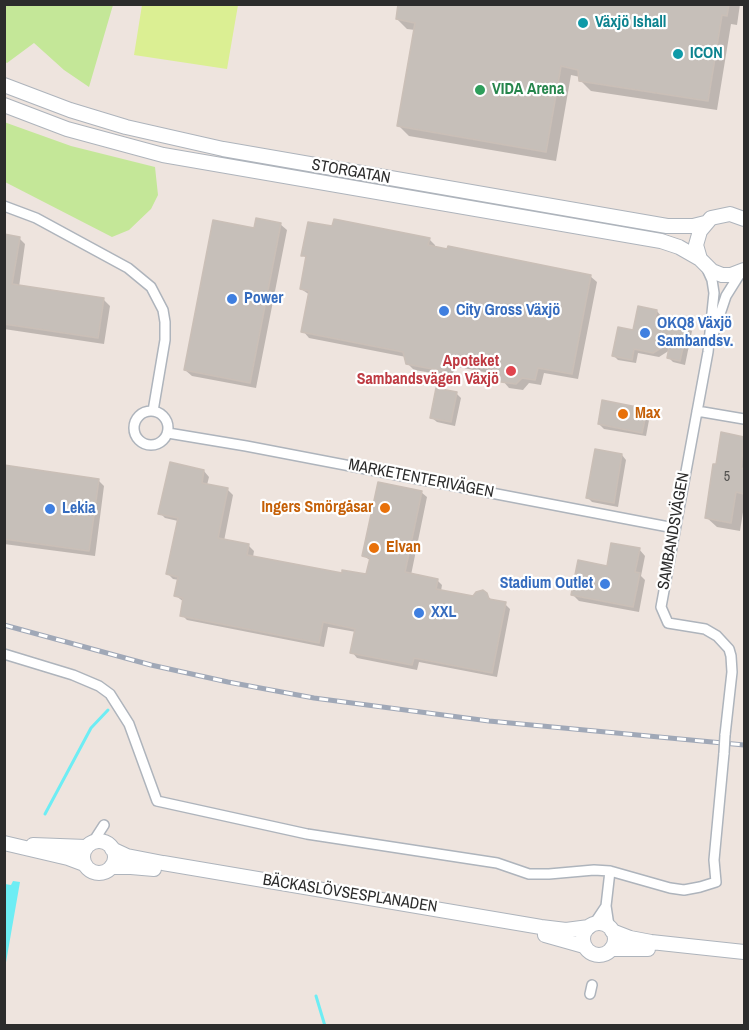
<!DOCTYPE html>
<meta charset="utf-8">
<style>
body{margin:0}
#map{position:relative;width:749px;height:1030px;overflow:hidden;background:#eee4de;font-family:"Archivo Narrow",sans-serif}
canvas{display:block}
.frame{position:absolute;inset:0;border:6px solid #2c2c2c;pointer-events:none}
</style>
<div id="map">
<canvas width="749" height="1030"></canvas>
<div class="frame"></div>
</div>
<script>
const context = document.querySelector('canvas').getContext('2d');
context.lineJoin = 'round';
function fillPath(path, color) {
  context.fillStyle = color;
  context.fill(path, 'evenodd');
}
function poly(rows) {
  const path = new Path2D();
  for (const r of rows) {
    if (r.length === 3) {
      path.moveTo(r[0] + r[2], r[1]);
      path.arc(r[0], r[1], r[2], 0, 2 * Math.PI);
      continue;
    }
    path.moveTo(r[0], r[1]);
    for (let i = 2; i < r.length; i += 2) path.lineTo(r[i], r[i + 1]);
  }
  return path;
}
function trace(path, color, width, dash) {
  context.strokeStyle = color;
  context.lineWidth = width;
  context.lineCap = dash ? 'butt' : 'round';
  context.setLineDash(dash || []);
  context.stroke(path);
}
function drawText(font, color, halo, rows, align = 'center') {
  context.font = font + ' "Archivo Narrow",sans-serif';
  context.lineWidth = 4.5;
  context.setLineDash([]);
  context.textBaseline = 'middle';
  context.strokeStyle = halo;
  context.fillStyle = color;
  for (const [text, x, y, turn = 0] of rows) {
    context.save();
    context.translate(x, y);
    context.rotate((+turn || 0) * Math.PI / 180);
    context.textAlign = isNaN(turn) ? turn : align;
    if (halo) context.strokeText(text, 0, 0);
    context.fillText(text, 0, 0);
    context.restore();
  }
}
fillPath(poly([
 [4,5,113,5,89,87,64,70,34,43,7,63,5,62],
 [4,122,71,146,155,167,158,195,151,209,129,230,112,237,5,182]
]), '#c4e798');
fillPath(poly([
 [142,5,238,5,227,69,134,55]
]), '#dbef93');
fillPath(poly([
 [13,881,20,882,5,968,5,884,11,885]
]), '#6dedf4');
fillPath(poly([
 [400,4,740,4,737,25,731,24,717,110,591,91,581,81,580,77,571,75,556,161,409,136,399,126,415,30,407,29,397,19],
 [280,224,287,230,256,388,192,376,185,370,255,229],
 [4,236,19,238,25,244,19,287,104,300,110,306,104,344,4,329],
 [429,239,435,245,435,248,590,276,597,282,578,379,544,373,541,385,529,383,523,390,509,388,503,381,500,375,458,367,450,376,414,370,407,363,406,357,309,338,303,331,310,295,301,289,307,259,303,255],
 [657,311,661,316,660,322,687,326,692,331,685,365,673,362,669,358,670,350,659,357,638,353,636,363,618,360,613,355],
 [456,393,461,398,455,426,437,422,432,418],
 [646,410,650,415,646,436,604,429,599,424],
 [722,434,744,438,744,506,740,531,717,527,707,518],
 [622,455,626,460,618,507,592,502,588,498],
 [4,467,98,480,104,486,95,556,4,544],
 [204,471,209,477,207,485,227,489,233,495,224,541,249,546,254,551,253,557,343,575,367,576,371,561,364,556,421,492,427,497,411,575,437,580,442,585,441,591,473,598,486,595,492,600,505,604,510,609,497,677,419,662,417,670,357,658,352,652,356,632,328,627,324,647,187,620,182,615,184,602,176,596,179,580,173,579,168,574,178,521,165,518,160,513],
 [639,549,645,556,641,576,645,580,639,612,579,601,573,595,608,567]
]), '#0003');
trace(poly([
 [45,814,91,728,108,710],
 [316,996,325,1026]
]), '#6dedf4', 3);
const building = poly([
 [398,4,729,4,727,16,722,15,708,101,579,81,578,70,561,66,546,152,397,126,415,23,396,19,398,4],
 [256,218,281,223,250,383,184,370,213,220,254,228,256,218],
 [334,219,430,238,428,245,447,249,448,246,591,275,572,374,538,368,535,380,522,378,516,384,501,382,497,370,452,361,443,371,406,364,403,352,301,332,309,291,300,289,306,256,301,256,308,222,332,226,334,219],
 [4,234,20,237,12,284,104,298,98,338,4,324,4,234],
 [638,306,657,310,655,320,688,325,680,361,667,358,670,342,653,353,634,349,632,360,612,356,618,327,633,330,638,306],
 [436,388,457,392,451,422,430,418,436,388],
 [602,400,647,409,642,433,598,424,602,400],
 [721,432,744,437,741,468,744,469,744,494,736,492,731,523,705,518,713,464,716,464,721,432],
 [595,449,622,454,614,503,586,498,595,449],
 [170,462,204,470,202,483,228,488,218,538,249,544,247,555,342,573,342,570,366,574,370,558,362,556,378,482,422,491,405,572,438,579,436,589,473,596,476,592,483,590,487,593,489,599,506,602,492,673,414,658,412,665,350,653,355,629,323,622,319,643,180,616,183,598,174,596,178,577,166,574,178,518,158,514,170,462],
 [4,465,99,479,89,551,4,539,4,465],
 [611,543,640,548,635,572,640,573,633,607,571,595,578,560,607,566,611,543]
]);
fillPath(building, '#c6bfb9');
trace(building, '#cabfb7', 1.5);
const street = poly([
 [4,206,36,218,128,268,151,287,163,310,165,322,165,340,153,411],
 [707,269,712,280,714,293,708,352,661,607,668,623,705,629,717,636,729,649,731,656,732,672,725,735],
 [713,335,726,296,741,272],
 [151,428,17],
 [697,411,744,419],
 [168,433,246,446,674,528],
 [4,654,73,675,99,686,110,694,129,724,157,801,307,834,497,863,529,874,549,874,594,870,610,871,670,888,684,890,700,887,716,882,714,860,724,753],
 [93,842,104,825],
 [594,924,606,906],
 [609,926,606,906,610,871],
 [590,994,592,985]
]);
const secondary = poly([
 [4,85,70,110,126,127,223,149,667,226,693,226,705,223],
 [4,105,67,129,163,155,661,241,679,247,700,259],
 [744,219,730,214,711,218,700,231,696,245,700,259,712,271,722,275,731,275,744,270],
 [99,857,16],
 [4,843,68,858,84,864],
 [33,845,86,847],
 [112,849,127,856,163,863,541,927,566,930,589,927],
 [111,867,131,867,154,869],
 [599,939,16],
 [612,931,630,938,651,942,744,952],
 [545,935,584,946],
 [611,949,648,949]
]);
trace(street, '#aeb4bc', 12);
trace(secondary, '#aeb4bc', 16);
trace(street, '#fff', 9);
trace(secondary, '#fff', 14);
const rail = poly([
 [4,625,151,665,228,682,314,698,489,721,744,745]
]);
trace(rail, '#a0a8b7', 5);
trace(rail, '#fff', 3, [9]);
const streetBridge = poly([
 [724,753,725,735]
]);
trace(streetBridge, '#aeb4bc', 12, []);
trace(streetBridge, '#fff', 9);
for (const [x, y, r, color] of [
 [583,23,6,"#0f9aa8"],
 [678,54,6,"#0f9aa8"],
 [480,90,6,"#2e9e5b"],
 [232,299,6,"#3f7fe0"],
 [444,311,6,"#3f7fe0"],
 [645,333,6,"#3f7fe0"],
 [511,371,6,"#e0444e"],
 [623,414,6,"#e8710a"],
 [385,508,6,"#e8710a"],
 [50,509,6,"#3f7fe0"],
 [374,548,6,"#e8710a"],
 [605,584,6,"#3f7fe0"],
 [419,613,6,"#3f7fe0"]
]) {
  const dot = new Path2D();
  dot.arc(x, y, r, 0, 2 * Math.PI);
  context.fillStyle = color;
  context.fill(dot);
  trace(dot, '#fff', 2);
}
drawText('14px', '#52514f', null, [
 ["5",727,477]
]);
drawText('bold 16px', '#0d838f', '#fff', [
 ["Växjö Ishall",595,23],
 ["ICON",690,54]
], 'left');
drawText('bold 16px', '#27864d', '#fff', [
 ["VIDA Arena",492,90]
], 'left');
drawText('16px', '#2c2c2c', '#fff', [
 ["STORGATAN",351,172,10],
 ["MARKETENTERIVÄGEN",421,479,11],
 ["SAMBANDSVÄGEN",674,531,-80],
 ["BÄCKASLÖVSESPLANADEN",350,894,9]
]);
drawText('bold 16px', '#366cbe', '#fff', [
 ["Power",244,299],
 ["City Gross Växjö",456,311],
 ["OKQ8 Växjö",657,324],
 ["Sambandsv.",657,342],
 ["Lekia",62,509],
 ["Stadium Outlet",593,584,"right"],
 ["XXL",431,613]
], 'left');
drawText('bold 16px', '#be3a42', '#fff', [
 ["Apoteket",499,362],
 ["Sambandsvägen Växjö",499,380]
], 'right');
drawText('bold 16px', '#c56008', '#fff', [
 ["Max",635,414],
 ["Ingers Smörgåsar",373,508,"right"],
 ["Elvan",386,548]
], 'left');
</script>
